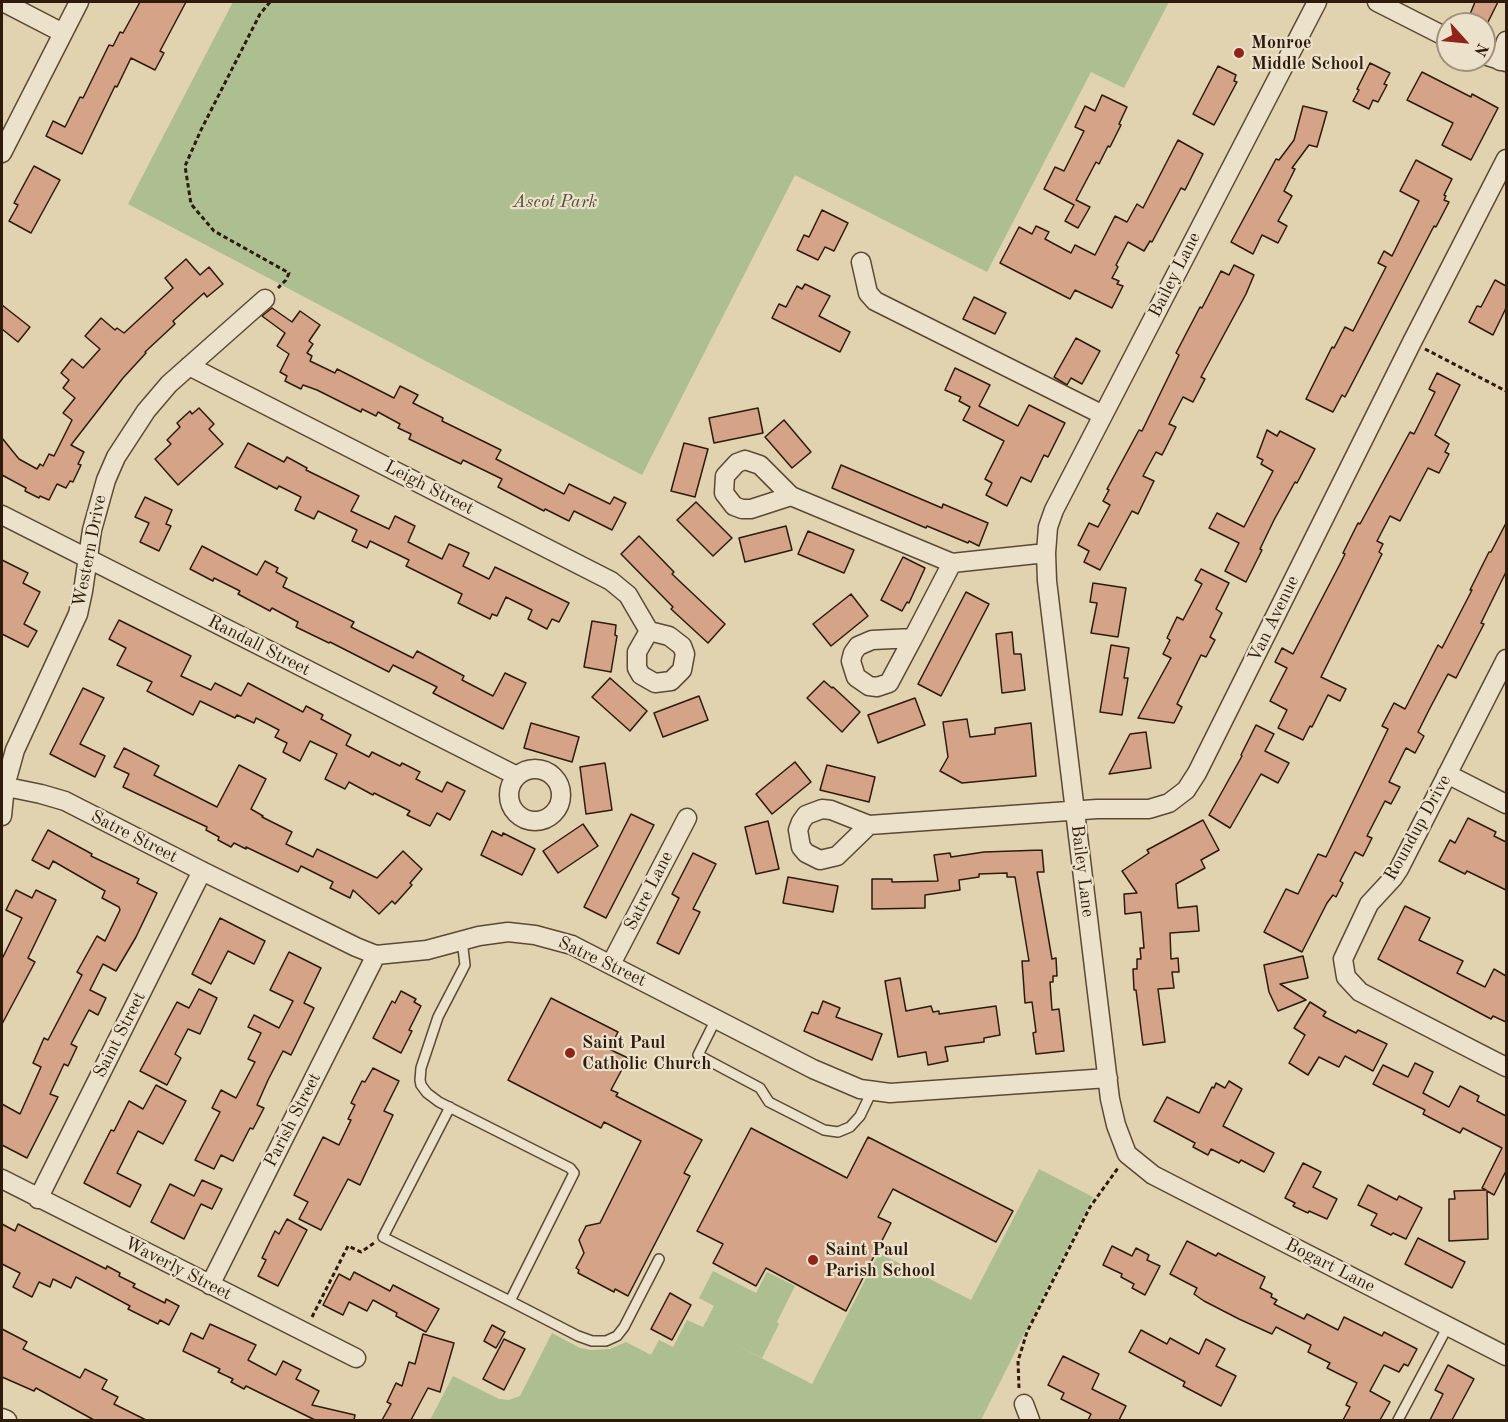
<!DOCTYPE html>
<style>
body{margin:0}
#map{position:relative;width:1508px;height:1422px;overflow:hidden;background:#e1d3b0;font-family:"Old Standard TT",serif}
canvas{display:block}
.frame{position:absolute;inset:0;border:3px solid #2e1b0b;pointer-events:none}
.north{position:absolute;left:1436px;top:12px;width:60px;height:60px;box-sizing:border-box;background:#ece2cc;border:2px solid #a0927f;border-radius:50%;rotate:117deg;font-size:16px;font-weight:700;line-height:24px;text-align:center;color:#2e1b0b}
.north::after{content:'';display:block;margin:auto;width:21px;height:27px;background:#8f2418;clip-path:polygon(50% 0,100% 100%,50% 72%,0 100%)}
</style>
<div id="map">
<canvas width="1508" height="1422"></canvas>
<div class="frame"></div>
<div class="north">N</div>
</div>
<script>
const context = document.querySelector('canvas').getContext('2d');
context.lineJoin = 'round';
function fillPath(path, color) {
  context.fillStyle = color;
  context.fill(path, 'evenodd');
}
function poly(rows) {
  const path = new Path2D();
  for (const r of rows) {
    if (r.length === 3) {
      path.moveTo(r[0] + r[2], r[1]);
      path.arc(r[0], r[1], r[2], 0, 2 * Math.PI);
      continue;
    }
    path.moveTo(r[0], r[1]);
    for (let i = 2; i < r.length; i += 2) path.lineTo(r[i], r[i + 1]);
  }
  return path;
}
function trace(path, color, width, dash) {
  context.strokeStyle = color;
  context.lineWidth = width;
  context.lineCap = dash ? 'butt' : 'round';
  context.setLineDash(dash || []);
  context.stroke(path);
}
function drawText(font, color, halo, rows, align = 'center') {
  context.font = font + ' "Old Standard TT",serif';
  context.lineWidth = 4.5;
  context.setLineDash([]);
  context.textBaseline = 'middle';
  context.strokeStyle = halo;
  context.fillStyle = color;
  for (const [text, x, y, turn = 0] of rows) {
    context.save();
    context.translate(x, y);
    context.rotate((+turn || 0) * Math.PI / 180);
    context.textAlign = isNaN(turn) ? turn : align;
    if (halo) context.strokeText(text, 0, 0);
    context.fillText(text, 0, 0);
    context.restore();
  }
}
fillPath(poly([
 [233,2,1169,2,1124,88,1091,72,987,272,795,175,642,475,128,204],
 [1039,1169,1093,1197,981,1420,430,1420,453,1376,499,1399,509,1400,520,1396,552,1333,580,1348,591,1350,610,1349,626,1342,651,1355,659,1340,673,1347,687,1320,703,1327,714,1306,699,1298,713,1271,756,1293,767,1272,795,1286,777,1322,779,1324,762,1358,728,1341,812,1384,879,1253,971,1300]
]), '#adbe90');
const building = poly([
 [140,2,186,2,160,51,164,53,155,70,131,58,117,87,115,86,82,154,46,136,53,121,65,127,80,97,83,98,109,45,113,46,120,32,123,33,140,2],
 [1475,2,1498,2,1487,24,1466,24,1475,2],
 [1370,63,1390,73,1384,84,1387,85,1378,102,1373,100,1369,109,1353,101,1359,90,1357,89,1370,63],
 [1218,66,1236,75,1234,81,1237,82,1214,125,1193,114,1218,66],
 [1422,72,1471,97,1472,94,1498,108,1471,160,1442,145,1453,123,1407,100,1422,72],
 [1102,95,1127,107,1119,124,1121,125,1110,147,1108,146,1099,164,1096,162,1076,200,1090,207,1078,228,1065,221,1074,205,1044,189,1055,167,1064,171,1084,131,1075,127,1085,106,1095,111,1102,95],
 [1303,106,1327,112,1317,147,1309,145,1292,168,1295,169,1284,191,1292,196,1278,221,1287,226,1278,243,1262,235,1253,254,1231,242,1276,159,1279,160,1294,140,1303,106],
 [1178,140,1203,154,1185,190,1181,188,1152,242,1150,241,1144,251,1128,242,1116,265,1118,267,1112,278,1119,281,1117,284,1123,286,1112,308,1075,290,1070,299,1000,263,1019,227,1032,234,1036,226,1049,232,1045,239,1071,253,1075,245,1095,255,1115,216,1127,222,1137,204,1143,208,1178,140],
 [1416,160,1452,179,1444,195,1446,196,1444,200,1449,202,1436,227,1434,226,1345,397,1342,395,1333,412,1306,399,1332,347,1334,348,1345,327,1353,331,1386,267,1378,263,1384,251,1392,256,1419,201,1400,191,1416,160],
 [34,166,60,180,31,233,9,221,18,205,14,203,34,166],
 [822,210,848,223,834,251,825,247,818,260,797,250,804,235,809,237,822,210],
 [186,259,200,275,209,267,223,284,207,297,204,293,173,321,175,324,145,352,146,353,123,378,71,445,84,452,78,464,81,465,73,482,70,481,66,488,57,484,49,500,40,496,39,498,25,491,26,488,2,475,2,438,19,459,37,469,40,464,43,466,49,454,54,456,72,420,63,413,75,398,63,388,69,380,61,373,72,359,83,368,100,349,85,336,101,318,115,330,117,328,124,333,173,288,165,278,186,259],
 [1234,265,1254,275,1246,294,1201,377,1205,379,1193,402,1183,397,1169,424,1176,427,1162,455,1156,452,1143,476,1154,481,1138,514,1132,511,1100,570,1084,562,1089,551,1078,545,1089,523,1098,527,1110,505,1103,501,1109,490,1107,489,1139,430,1142,431,1179,355,1176,353,1200,307,1202,308,1221,271,1229,275,1234,265],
 [1495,280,1506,286,1506,308,1493,335,1469,322,1477,306,1481,307,1495,280],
 [805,284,830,296,819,316,850,332,840,352,772,318,779,304,786,307,797,286,802,289,805,284],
 [974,297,1006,313,995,334,963,319,974,297],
 [2,305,30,327,18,342,2,329,2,305],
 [272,308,292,322,300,311,320,325,309,341,313,344,307,353,312,356,310,361,335,373,337,369,394,398,400,386,418,395,413,403,443,418,442,421,501,450,496,459,564,494,569,484,610,504,614,497,626,503,612,530,574,511,569,521,545,509,544,511,498,487,502,479,463,460,461,464,409,439,411,434,398,428,400,424,378,412,376,416,362,409,361,412,317,390,303,385,301,389,285,381,287,376,280,372,289,354,277,346,285,333,262,316,272,308],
 [1076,338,1100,351,1082,384,1071,378,1067,385,1054,377,1076,338],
 [955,368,990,385,979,406,1018,426,1029,405,1065,423,1048,457,1044,455,1031,482,1021,477,1007,506,986,495,992,483,985,479,1004,441,963,420,970,407,959,401,961,397,945,390,955,368],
 [1437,373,1460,385,1435,435,1449,444,1445,452,1449,454,1439,473,1428,468,1400,521,1390,516,1377,541,1383,544,1379,552,1382,554,1321,677,1346,689,1340,701,1328,695,1312,727,1310,726,1303,740,1278,728,1287,710,1270,701,1287,668,1275,662,1282,648,1293,654,1340,564,1345,554,1343,553,1358,523,1360,524,1410,432,1414,434,1435,392,1429,389,1437,373],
 [199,408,214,424,209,429,223,444,178,485,155,459,171,444,167,440,180,427,177,423,190,411,192,414,199,408],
 [758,408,763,433,714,443,709,418,758,408],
 [784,420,811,452,792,468,765,437,784,420],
 [1267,430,1277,436,1280,431,1315,449,1297,483,1295,482,1274,520,1260,549,1262,550,1246,582,1225,571,1239,543,1209,528,1217,513,1244,527,1273,471,1261,464,1263,460,1257,457,1267,430],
 [248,443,284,462,287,457,307,468,306,470,359,496,351,511,389,529,395,516,415,526,408,542,442,559,449,544,469,553,463,566,489,579,495,567,569,603,559,622,552,619,547,629,528,619,532,610,506,597,497,616,492,614,490,619,458,603,462,594,406,566,409,560,370,541,367,548,352,541,357,530,318,511,314,519,295,510,301,497,279,486,277,489,235,467,248,443],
 [684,443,708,449,695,497,671,491,684,443],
 [841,465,942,508,943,504,988,523,979,546,969,541,968,543,927,526,926,528,832,488,841,465],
 [145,497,172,510,166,524,171,526,159,551,140,542,149,523,135,517,145,497],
 [696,502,732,538,713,556,677,520,696,502],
 [1506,523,1506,572,1481,623,1484,624,1456,678,1448,674,1430,708,1418,732,1424,736,1415,753,1406,748,1389,782,1400,787,1391,804,1385,801,1367,836,1372,838,1363,856,1355,852,1340,881,1343,883,1336,897,1333,895,1327,903,1302,952,1264,932,1286,889,1298,894,1318,854,1326,857,1388,729,1382,726,1394,703,1405,709,1438,645,1442,648,1472,590,1470,590,1489,552,1491,552,1506,523],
 [786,526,792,550,745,562,739,538,786,526],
 [808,531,854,550,844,573,798,554,808,531],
 [639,536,674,572,672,574,725,624,708,643,671,609,673,607,621,554,639,536],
 [202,546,257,575,265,561,278,568,276,572,287,578,283,587,354,622,351,627,413,658,417,651,464,676,462,680,493,696,505,673,526,683,503,729,433,693,437,687,393,665,389,672,330,642,329,643,296,627,298,622,272,608,270,611,238,594,240,591,214,578,213,581,190,569,202,546],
 [903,557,925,568,909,603,907,602,902,611,881,600,903,557],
 [2,560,28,573,23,583,40,592,24,624,37,631,28,647,2,634,2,560],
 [1201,569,1229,583,1216,609,1222,613,1210,637,1215,640,1206,657,1201,655,1177,704,1182,707,1174,723,1138,718,1171,658,1163,654,1170,640,1167,638,1177,617,1183,620,1202,584,1195,580,1201,569],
 [1093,583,1126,588,1118,637,1091,633,1097,603,1090,602,1093,583],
 [966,592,989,604,941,696,918,684,966,592],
 [851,594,868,616,831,646,813,624,851,594],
 [119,620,191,656,181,676,211,690,215,683,241,696,248,683,303,712,306,706,323,715,321,719,351,735,346,745,369,757,372,752,400,766,402,763,420,772,416,779,442,792,447,782,465,791,450,820,437,813,430,826,407,815,410,811,374,793,373,795,349,782,345,789,325,779,337,754,310,741,300,761,283,752,287,743,275,737,279,730,256,718,254,723,237,715,235,718,200,701,193,715,147,691,152,682,117,665,126,648,109,639,119,620],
 [592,621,616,625,615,635,617,636,611,672,584,667,592,621],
 [1012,632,1014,654,1021,654,1025,690,1002,693,996,634,1012,632],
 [1111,645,1129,648,1124,678,1128,678,1122,715,1100,712,1111,645],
 [610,678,647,711,630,731,592,697,610,678],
 [824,681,832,688,833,687,860,712,842,732,807,698,824,681],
 [83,688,104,698,80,744,105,756,95,777,50,754,83,688],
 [699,696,708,720,663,737,654,713,699,696],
 [915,698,925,725,878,743,868,715,915,698],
 [967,719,970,737,995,734,995,728,1031,723,1036,776,962,783,940,771,948,757,943,722,967,719],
 [531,723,579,737,572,762,524,748,531,723],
 [1256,725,1274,734,1265,751,1289,763,1278,783,1261,774,1230,828,1209,815,1242,756,1241,755,1256,725],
 [1146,732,1151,768,1109,774,1130,734,1146,732],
 [124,748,159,766,154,775,217,807,239,765,266,779,251,809,263,816,262,817,292,832,286,844,313,857,317,849,377,878,403,851,422,869,410,883,412,885,395,904,392,901,379,914,353,890,350,898,330,888,333,882,301,866,298,872,246,847,246,849,234,843,231,847,218,840,219,837,206,830,207,827,123,787,129,774,114,767,124,748],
 [795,762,811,782,772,814,756,794,795,762],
 [605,763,612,810,586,814,580,767,605,763],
 [827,765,875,777,869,802,820,790,827,765],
 [631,814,654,825,606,918,584,907,631,814],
 [1468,818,1496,832,1494,836,1506,842,1506,890,1467,871,1465,874,1439,861,1450,840,1455,843,1468,818],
 [1203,820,1219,850,1201,860,1205,868,1176,884,1178,908,1197,906,1199,931,1170,933,1171,959,1178,958,1179,972,1172,972,1174,988,1158,989,1165,1042,1143,1045,1136,990,1134,990,1133,969,1137,969,1137,959,1141,959,1140,948,1144,948,1141,912,1125,914,1124,894,1137,893,1122,871,1149,853,1147,850,1203,820],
 [768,821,779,869,756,874,745,827,768,821],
 [583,824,598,846,558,873,543,851,583,824],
 [48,830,92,854,91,856,139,879,137,883,157,893,136,937,116,971,103,964,90,990,106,998,98,1015,89,1010,71,1044,77,1047,68,1066,64,1064,50,1094,58,1097,27,1158,2,1145,2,1104,20,1114,41,1067,33,1063,44,1038,48,1040,82,975,77,972,97,936,105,941,120,910,119,907,102,898,105,891,53,861,49,869,32,860,48,830],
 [492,831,502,836,503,833,535,849,522,875,481,855,492,831],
 [1042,850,1044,872,1037,872,1052,959,1056,958,1057,976,1053,976,1053,982,1050,982,1052,1010,1059,1009,1064,1051,1036,1054,1033,1033,1036,1032,1032,1002,1025,1003,1022,961,1029,961,1015,877,1007,877,1007,873,979,874,979,877,959,880,960,890,925,895,925,908,872,909,872,879,892,879,892,882,938,881,934,855,950,853,951,857,984,852,1042,850],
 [693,853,716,864,693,909,700,912,679,954,657,943,679,898,672,894,693,853],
 [788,877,838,886,833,912,783,903,788,877],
 [16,890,32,898,36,890,56,900,28,958,35,962,2,1024,2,959,22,918,6,910,16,890],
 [1405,906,1430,918,1419,940,1463,961,1457,973,1485,987,1494,969,1506,976,1506,1022,1493,1016,1491,1019,1378,959,1405,906],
 [220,918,265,941,254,964,228,951,211,984,192,974,220,918],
 [289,952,321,968,304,1003,314,1008,291,1055,283,1051,268,1080,257,1105,264,1108,253,1129,250,1128,233,1161,221,1155,214,1169,195,1160,220,1112,212,1108,221,1090,236,1098,255,1062,248,1059,261,1033,248,1027,254,1015,279,1028,293,1001,270,990,289,952],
 [1303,956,1308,978,1280,984,1306,1000,1278,1011,1269,992,1264,965,1303,956],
 [900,978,906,1011,931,1006,933,1012,939,1011,939,1014,996,1006,1000,1035,984,1038,984,1042,945,1047,948,1061,928,1065,926,1052,898,1057,885,981,900,978],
 [199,989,217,998,200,1034,188,1029,175,1054,181,1058,167,1085,140,1071,177,1002,189,1008,199,989],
 [401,991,416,999,414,1002,421,1006,409,1030,412,1031,401,1053,373,1038,392,1001,395,1003,401,991],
 [551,998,618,1032,609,1049,628,1058,611,1090,618,1093,616,1096,702,1140,684,1173,690,1176,628,1296,615,1289,614,1292,578,1273,579,1270,576,1268,584,1253,579,1240,586,1226,600,1223,641,1141,604,1122,601,1128,508,1080,551,998],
 [823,1001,840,1008,836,1017,882,1034,872,1060,804,1031,812,1012,818,1014,823,1001],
 [1310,1002,1326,1012,1323,1016,1356,1033,1358,1030,1387,1044,1373,1071,1345,1056,1339,1067,1319,1057,1308,1075,1289,1063,1305,1035,1294,1028,1310,1002],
 [1415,1063,1433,1072,1423,1093,1449,1107,1460,1086,1479,1096,1477,1101,1506,1116,1506,1171,1494,1195,1487,1191,1488,1239,1449,1241,1449,1199,1455,1199,1454,1191,1486,1190,1482,1188,1502,1148,1463,1128,1460,1133,1423,1114,1425,1110,1373,1084,1383,1065,1408,1077,1415,1063],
 [373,1068,399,1081,384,1111,393,1115,360,1185,348,1179,321,1230,299,1219,308,1202,294,1195,323,1137,339,1145,351,1120,348,1119,355,1105,351,1103,362,1081,365,1082,373,1068],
 [1229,1081,1242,1089,1223,1126,1274,1153,1264,1172,1241,1160,1239,1163,1211,1149,1208,1155,1193,1147,1195,1143,1154,1121,1167,1097,1199,1113,1212,1087,1214,1088,1216,1083,1225,1088,1229,1081],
 [156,1085,186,1101,163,1144,138,1131,117,1173,141,1185,130,1207,84,1183,111,1130,114,1131,129,1101,143,1109,156,1085],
 [751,1128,847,1178,868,1137,1013,1211,996,1242,893,1189,878,1217,891,1223,846,1311,766,1268,756,1286,713,1263,723,1244,697,1231,751,1128],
 [1303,1163,1321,1172,1313,1187,1337,1199,1327,1219,1309,1211,1308,1213,1293,1206,1295,1203,1285,1198,1303,1163],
 [202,1180,222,1189,212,1209,201,1204,184,1239,151,1222,170,1184,194,1196,202,1180],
 [1368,1185,1397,1200,1399,1196,1422,1208,1406,1239,1393,1233,1391,1235,1371,1225,1377,1214,1358,1205,1368,1185],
 [287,1219,307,1230,278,1286,258,1276,266,1260,262,1258,275,1231,279,1234,287,1219],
 [2,1224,15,1231,18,1224,106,1269,107,1266,120,1273,119,1276,135,1284,133,1287,165,1303,166,1299,179,1306,169,1325,160,1320,158,1324,128,1309,130,1306,76,1277,71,1288,53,1279,50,1287,39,1282,32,1297,13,1287,20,1273,2,1264,2,1224],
 [1418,1238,1465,1262,1452,1288,1405,1264,1418,1238],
 [1187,1241,1216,1256,1218,1253,1265,1277,1260,1288,1272,1294,1271,1297,1277,1300,1274,1304,1304,1319,1307,1314,1338,1330,1344,1317,1382,1336,1384,1332,1417,1349,1408,1366,1404,1364,1399,1372,1384,1365,1370,1391,1390,1402,1380,1420,1343,1420,1350,1407,1346,1405,1357,1383,1327,1368,1330,1363,1308,1352,1311,1345,1276,1327,1272,1334,1239,1319,1204,1301,1194,1294,1197,1288,1170,1274,1187,1241],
 [1112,1246,1132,1256,1136,1248,1149,1255,1147,1260,1160,1266,1145,1295,1132,1288,1134,1284,1121,1277,1122,1274,1103,1265,1112,1246],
 [354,1272,390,1291,393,1285,439,1309,426,1332,396,1316,397,1313,373,1300,367,1311,349,1302,343,1315,323,1305,339,1274,350,1280,354,1272],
 [670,1293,691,1305,672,1340,651,1329,670,1293],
 [210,1324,256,1345,248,1360,276,1375,283,1361,301,1370,296,1379,319,1391,312,1405,355,1415,354,1420,315,1420,246,1386,244,1389,231,1382,233,1379,218,1372,220,1369,183,1351,191,1333,203,1339,210,1324],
 [492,1325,505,1332,496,1348,484,1341,492,1325],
 [2,1329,27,1342,23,1349,80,1378,85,1369,107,1380,102,1389,118,1397,114,1404,146,1420,94,1420,36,1388,34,1391,2,1377,2,1329],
 [1141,1330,1167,1344,1170,1338,1199,1354,1206,1339,1225,1349,1216,1366,1236,1376,1221,1406,1183,1386,1185,1382,1129,1352,1141,1330],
 [423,1334,454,1343,440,1392,428,1388,411,1420,382,1420,391,1404,387,1402,396,1383,402,1386,409,1362,415,1364,423,1334],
 [504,1339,525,1349,504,1390,483,1379,504,1339],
 [1063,1356,1099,1374,1092,1389,1126,1406,1119,1420,1088,1420,1091,1414,1061,1399,1064,1393,1048,1385,1063,1356],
 [1448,1365,1474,1379,1452,1420,1430,1420,1443,1394,1435,1390,1448,1365]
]);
fillPath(building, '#d5a388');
trace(building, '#2e1b0b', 1.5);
const service = poly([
 [462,940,465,965,438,1017,421,1068,420,1080,421,1085,427,1093,439,1102,570,1168,574,1173,510,1301,578,1336,592,1341,606,1341,617,1336,624,1327,659,1259],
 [716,1019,698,1055,760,1088,769,1102,824,1130,838,1132,850,1127,860,1116,872,1091],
 [450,1107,383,1237,510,1301],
 [1398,1420,1448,1326]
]);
const minor = poly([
 [3,2,63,33],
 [1317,2,1054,510,1048,527,1046,553,1047,581,1110,1099,1116,1125,1127,1154,1153,1175,1506,1356],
 [1377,2,1448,38],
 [1484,55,1506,62],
 [1500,61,1506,41],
 [2,153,79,2],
 [861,262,868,293,875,301,1103,415],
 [189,366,611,581,628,595,649,631],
 [745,460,760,465,791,496,751,509,742,509,734,506,724,493,725,476,737,463,745,460],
 [791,496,952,563],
 [2,515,517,776],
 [649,631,669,636,682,646,685,654,682,670,671,681,655,683,641,675,637,668,637,652,649,631],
 [913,638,952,563,1046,553],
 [913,638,889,683,877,687,869,686,856,677,851,661,853,653,858,646,872,640,913,638],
 [1506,659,1399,869,1393,878,1369,904,1343,959,1346,977,1360,992,1506,1067],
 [535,795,26],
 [1447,774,1506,804],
 [2,786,41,794,65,801,202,871,356,947,376,955,427,950,479,936,508,932,535,935,572,945,813,1069,860,1089,890,1093,1108,1078],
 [822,809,831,810,869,825,837,856,820,860,806,853,801,847,798,830,801,822,806,815,822,809],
 [2,816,5,786,15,750,78,614,83,591,92,530,106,480,116,457,146,411,169,384,265,299],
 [869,825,1097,809,1149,809,1169,803,1186,790,1197,773,1412,342,1506,159],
 [611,964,687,818],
 [2,1179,356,1358],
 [38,1199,202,871],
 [210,1285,376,955],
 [1024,1404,1030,1420],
 [2,1418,7,1420]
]);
trace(service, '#5b4934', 12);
trace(minor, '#5b4934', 21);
trace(poly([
 [270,2,260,14,201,130,185,166,191,204,214,231,289,273,286,280,278,288],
 [1425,349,1506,391],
 [312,1317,348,1246,361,1252,374,1243],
 [1019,1388,1018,1361,1027,1332,1090,1207,1118,1168]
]), '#2e1b0b', 3, [4.5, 3]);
trace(service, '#ece2cc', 9);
trace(minor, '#ece2cc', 18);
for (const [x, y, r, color] of [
 [1239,53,6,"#8f2418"],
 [570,1053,6,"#8f2418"],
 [813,1260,6,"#8f2418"]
]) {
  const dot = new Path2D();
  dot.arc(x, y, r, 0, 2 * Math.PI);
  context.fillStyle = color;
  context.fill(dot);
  trace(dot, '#ece2cc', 2);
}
drawText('bold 18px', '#2e1b0b', '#ece2cc', [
 ["Monroe",1251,43],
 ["Middle School",1251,64],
 ["Saint Paul",582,1043],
 ["Catholic Church",582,1064],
 ["Saint Paul",825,1250],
 ["Parish School",825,1271]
], 'left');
drawText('italic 18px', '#544c33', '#ece2cc', [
 ["Ascot Park",555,202]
]);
drawText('18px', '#2e1b0b', '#ece2cc', [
 ["Bailey Lane",1175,275,-63],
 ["Leigh Street",429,488,27],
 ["Western Drive",90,551,-79],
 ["Van Avenue",1274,619,-64],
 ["Randall Street",259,646,27],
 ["Roundup Drive",1418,828,-61],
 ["Satre Street",134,837,27],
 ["Bailey Lane",1082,871,83],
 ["Satre Lane",649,891,-63],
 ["Satre Street",602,962,25],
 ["Saint Street",120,1035,-63],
 ["Parish Street",293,1120,-63],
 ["Bogart Lane",1330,1266,27],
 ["Waverly Street",178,1269,27]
]);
</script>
